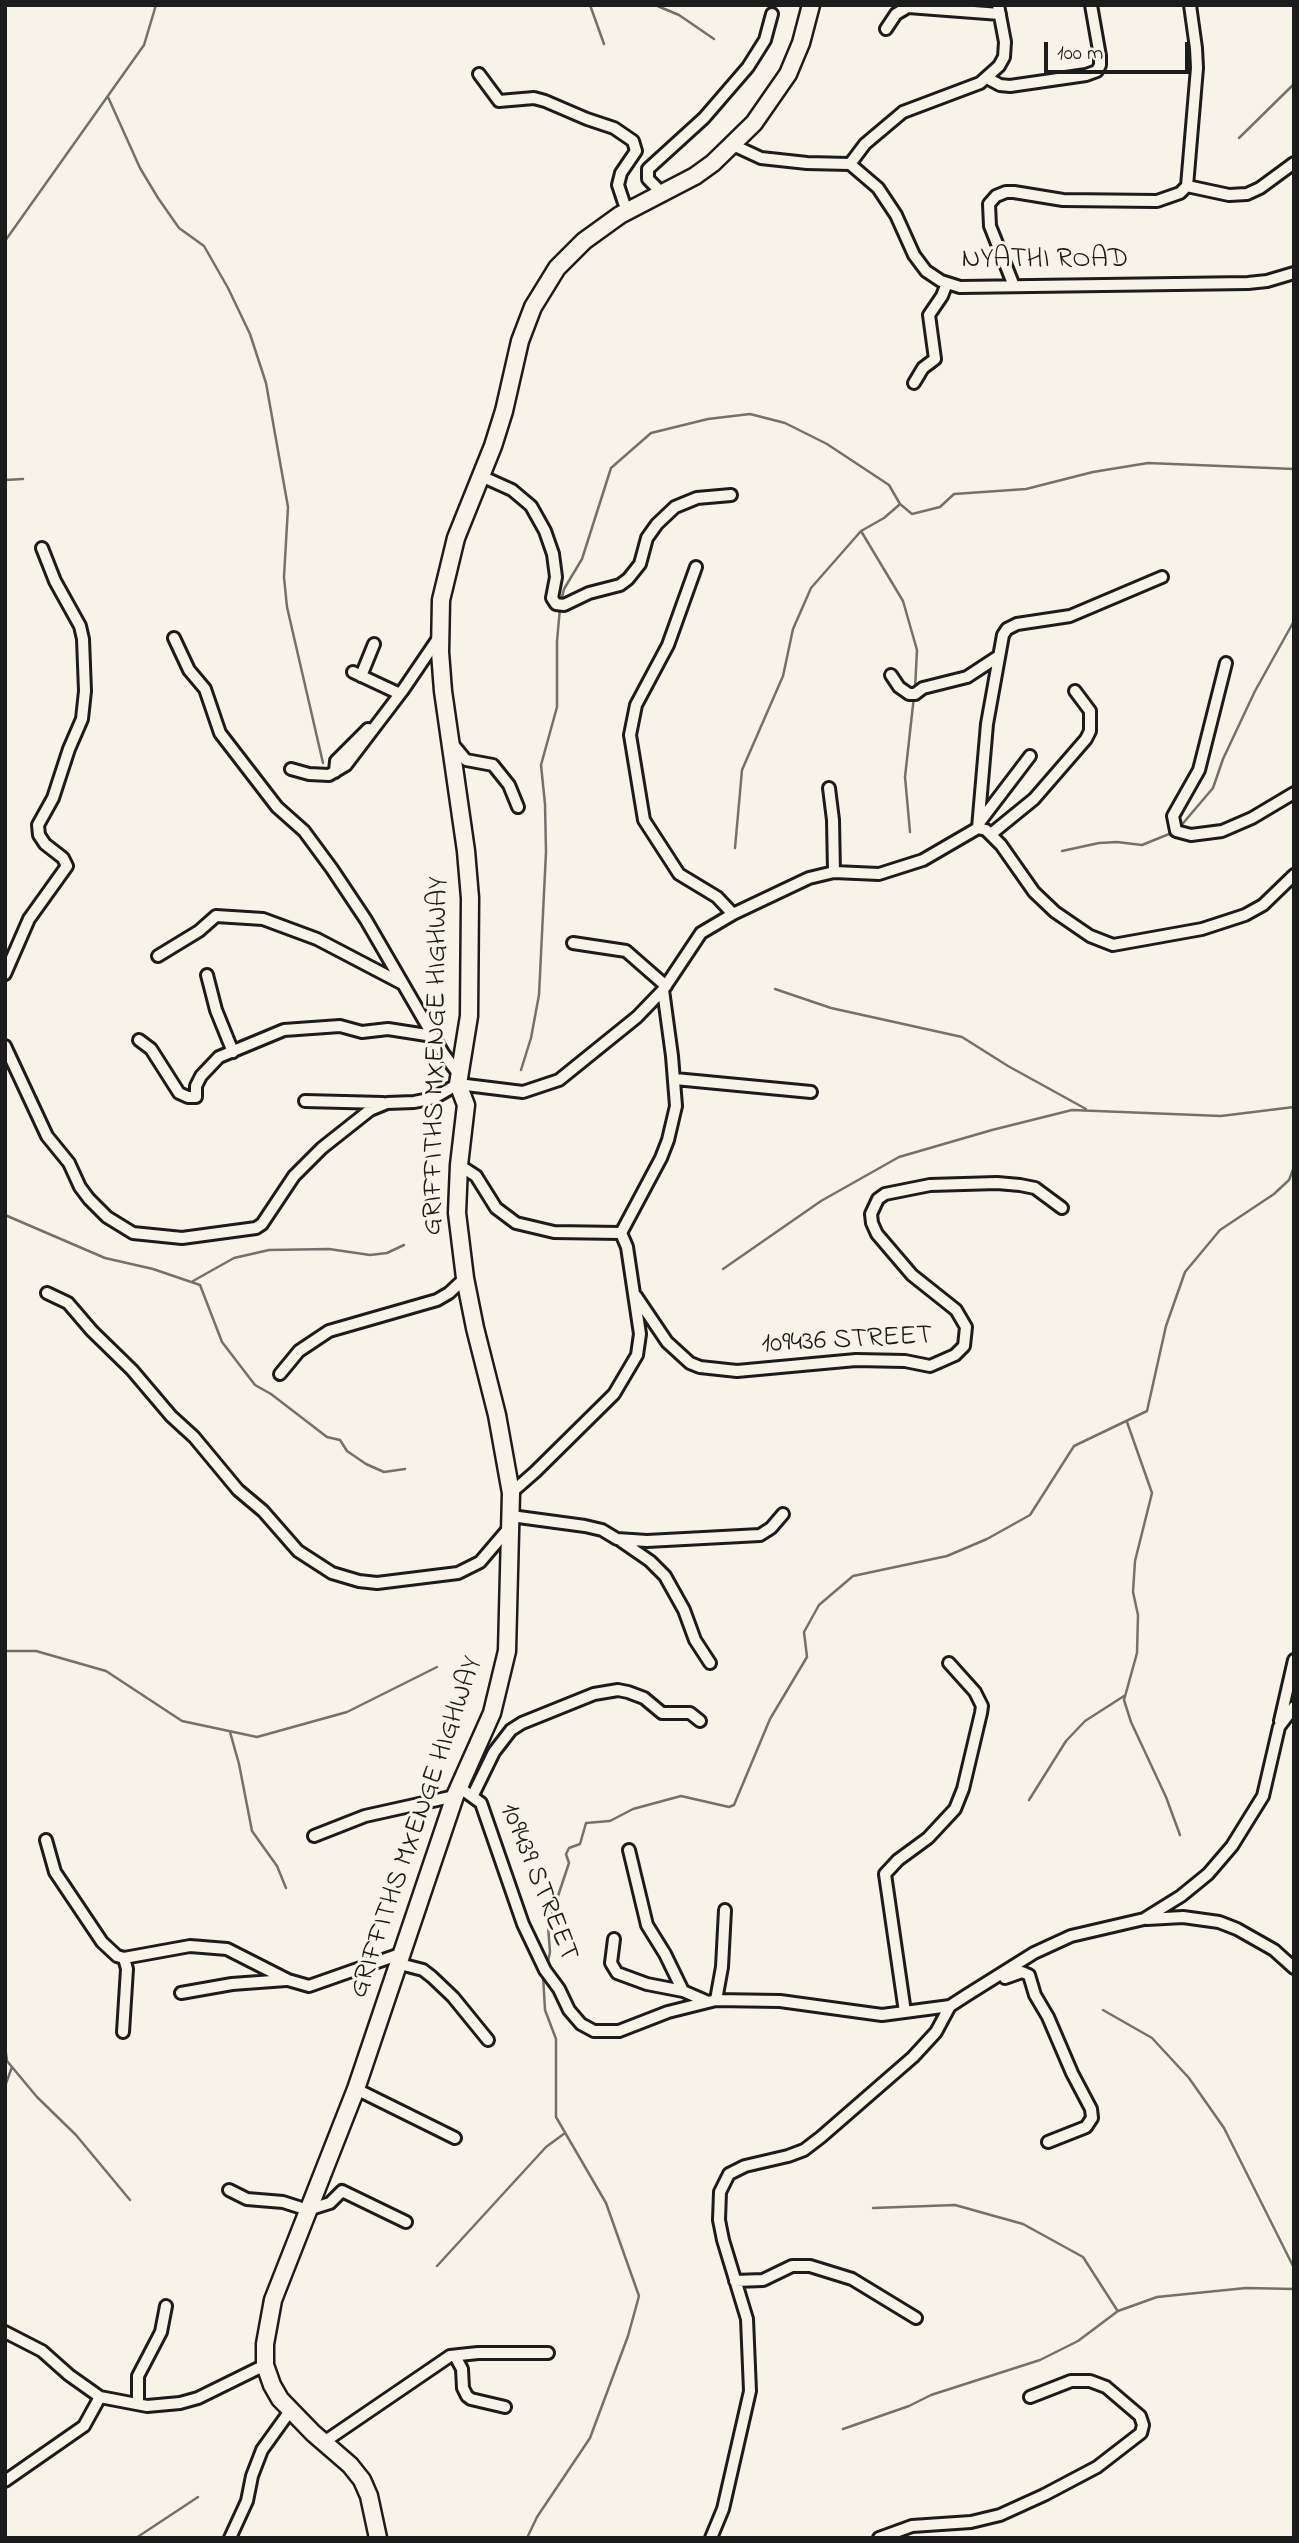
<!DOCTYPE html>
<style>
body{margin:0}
#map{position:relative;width:1299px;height:2543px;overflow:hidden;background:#f7f3e8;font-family:"Indie Flower",sans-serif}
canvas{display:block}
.frame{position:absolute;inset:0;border:7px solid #1c1c1c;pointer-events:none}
.scale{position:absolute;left:1044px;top:42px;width:145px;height:32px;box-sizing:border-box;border:4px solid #1c1c1c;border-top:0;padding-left:9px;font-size:21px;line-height:24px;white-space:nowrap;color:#1c1c1c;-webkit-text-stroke:5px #f7f3e8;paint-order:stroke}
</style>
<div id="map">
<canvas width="1299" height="2543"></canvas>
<div class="frame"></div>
<div class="scale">100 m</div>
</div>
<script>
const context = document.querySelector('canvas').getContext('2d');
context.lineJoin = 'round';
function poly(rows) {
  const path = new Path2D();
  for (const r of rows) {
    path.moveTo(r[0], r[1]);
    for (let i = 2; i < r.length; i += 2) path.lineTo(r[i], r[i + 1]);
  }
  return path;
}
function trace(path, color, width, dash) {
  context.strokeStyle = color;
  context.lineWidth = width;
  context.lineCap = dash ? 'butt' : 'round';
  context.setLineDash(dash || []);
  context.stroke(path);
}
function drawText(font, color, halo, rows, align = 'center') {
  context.font = font + ' "Indie Flower",sans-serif';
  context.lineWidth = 6;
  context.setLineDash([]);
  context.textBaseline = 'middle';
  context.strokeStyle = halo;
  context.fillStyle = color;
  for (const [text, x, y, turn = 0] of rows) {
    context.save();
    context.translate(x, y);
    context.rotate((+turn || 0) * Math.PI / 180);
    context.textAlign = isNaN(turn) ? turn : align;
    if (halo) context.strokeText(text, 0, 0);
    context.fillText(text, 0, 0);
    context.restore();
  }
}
trace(poly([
 [590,5,604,44],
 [655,5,679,15,714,39],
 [108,97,140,168,158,198,179,228,204,246,228,288,250,334,266,383,288,507,284,577,287,607,323,763],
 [1239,138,1294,84],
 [5,241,144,45,156,5],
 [5,480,23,479],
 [1294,520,1294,537],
 [861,531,903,601,917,650,915,689],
 [561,602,564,589,582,559,611,468,651,433,708,419,750,414,785,423,827,444,889,485,900,504,912,514,940,507,954,494,1026,489,1093,472,1148,463,1294,469],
 [1179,828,1213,788,1223,759,1255,691,1294,621],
 [910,832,905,777,914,696],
 [735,848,742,770,783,676,793,629,811,588,861,531,884,518,899,505],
 [1062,851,1099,843,1117,842,1142,845,1174,832],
 [775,989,831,1008,962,1037,1008,1066,1086,1109],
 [521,1070,531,1038,539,995,546,852,545,804,541,765,557,707,557,641,560,608],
 [5,1215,105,1258,153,1269,200,1285,222,1342,255,1385,271,1394,327,1437,340,1440,347,1451,366,1464,384,1472,405,1469],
 [723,1269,821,1201,899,1157,992,1130,1072,1110,1221,1116,1294,1107],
 [193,1281,234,1258,269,1250,329,1249,370,1255,387,1253,404,1245],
 [1127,1422,1152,1493,1135,1561,1133,1592,1138,1615,1137,1653,1124,1700,1131,1722,1166,1797,1180,1835],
 [5,1651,36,1651,106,1671,182,1721,257,1737,347,1712,437,1667],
 [230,1732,239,1764,252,1831,277,1866,286,1888],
 [1029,1800,1066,1741,1085,1721,1124,1696],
 [547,1966,550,1952,548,1926,569,1863,566,1854,569,1848,580,1844,586,1823,610,1821,633,1809,681,1796,729,1807,734,1805,770,1719,807,1657,804,1632,819,1605,853,1576,947,1556,987,1539,1030,1515,1074,1446,1147,1411,1166,1326,1185,1272,1220,1230,1274,1194,1289,1180,1294,1167],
 [1103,2010,1152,2038,1189,2078,1224,2128,1294,2268],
 [5,2047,7,2061,37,2097,76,2135,130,2200],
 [5,2086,12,2067],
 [873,2208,955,2205,1023,2224,1083,2257,1117,2310],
 [437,2266,546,2147,565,2133],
 [843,2429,909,2406,931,2395,1040,2360,1078,2341,1118,2311,1157,2297,1246,2288,1294,2289],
 [136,2538,198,2497],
 [527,2538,537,2517,590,2438,628,2336,639,2296,606,2203,556,2117,556,2039,545,2010,543,1975]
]), '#72716c', 2.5);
const street = poly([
 [886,29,896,14,908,7,1000,14],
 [479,74,499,101,534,98,545,101,587,119,614,128,633,141,636,151,621,173,618,185,627,212],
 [987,78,1000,85,1010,86,1086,75,1097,71,1100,65,1100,56,1091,5],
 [733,145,761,158,807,163,850,164,878,188,896,215,914,255,926,271,941,281,960,287,1248,283,1267,281,1294,273],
 [850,164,865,144,903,112,980,83,999,66,1004,57,1005,42,998,5],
 [1187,186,1197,68,1196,48,1190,5],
 [1187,186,1229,195,1247,194,1260,188,1294,163],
 [662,193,648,179,648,169,704,118,748,67,765,40,772,14],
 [1014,286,990,226,989,204,996,196,1006,192,1014,192,1063,200,1157,201,1180,193,1187,186],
 [914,383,923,368,935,359,929,315,942,296,947,283],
 [481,476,512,490,531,506,545,531,553,554,556,577,552,598,556,604,564,605,589,593,620,585,628,579,640,564,647,538,657,524,675,507,697,498,731,495],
 [696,567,668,645,636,705,630,735,644,820,679,874,717,897,733,914],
 [174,638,189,670,205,689,220,733,277,807,304,831,332,869,366,920,443,1053,457,1072,458,1078],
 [1226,663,1199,770,1173,816,1176,831,1191,835,1222,831,1252,818,1294,793],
 [353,672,400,694],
 [891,675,899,687,909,694,915,694,923,688,967,677,999,656],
 [361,676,374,644],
 [451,742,466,760,493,765,509,785,518,807],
 [291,769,309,774,329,775,346,765,403,690,439,637],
 [335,772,336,761,368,729],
 [829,788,833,820,834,872],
 [979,823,1030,756],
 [978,828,987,724,1003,635,1007,629,1017,624,1070,616,1162,577],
 [991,834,1034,799,1086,739,1090,731,1090,711,1075,691],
 [573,943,626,951,666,986],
 [158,956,199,931,216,916,263,919,317,939,401,983],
 [5,974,29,919,67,866,63,858,45,844,39,835,38,825,53,798,69,749,82,719,85,691,83,639,80,626,55,581,42,548],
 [207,975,216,1010,233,1052],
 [139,1040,151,1049,179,1093,188,1097,196,1097,196,1086,201,1076,219,1057,284,1030,340,1026,362,1032,388,1029,433,1036],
 [5,1046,47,1136,69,1163,80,1187,89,1199,107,1217,133,1233,182,1238,256,1228,262,1224,294,1176,322,1148,370,1110,387,1103,414,1102,434,1098,458,1084,523,1092,559,1080,637,1017,663,990],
 [675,1079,811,1092],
 [305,1101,383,1103],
 [459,1165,476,1176,496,1208,516,1223,554,1232,621,1233],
 [47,1293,68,1303,92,1331,132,1370,171,1416,194,1437,238,1490,263,1511,298,1551,332,1573,359,1581,377,1583,458,1573,480,1562,509,1528],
 [636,1296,667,1342,690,1363,700,1367,737,1371,856,1360,905,1361,930,1366,955,1355,964,1346,966,1327,956,1310,912,1275,877,1234,872,1223,871,1214,878,1199,885,1194,930,1185,997,1183,1020,1185,1035,1188,1062,1208],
 [280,1374,299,1351,329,1331,437,1300,449,1293,465,1278],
 [511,1493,535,1472,614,1394,637,1355,640,1334,627,1247,621,1233,661,1158,668,1140,676,1106,672,1056,663,990,701,933,733,914,809,878,834,872,879,874,923,860,978,828,986,830,1001,845,1034,892,1055,912,1090,936,1113,945,1202,929,1245,915,1263,905,1294,875],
 [511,1516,585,1526,602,1530,617,1539,647,1541,760,1535,771,1528,783,1514],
 [621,1541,650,1561,665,1576,684,1610,695,1640,710,1663],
 [1280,1721,1294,1660],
 [459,1787,481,1803,523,1924,545,1970,559,1989,569,2010,581,2024,594,2031,619,2031,668,2012,716,2000,780,2001,882,2015,950,2006],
 [473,1795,494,1752,511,1730,522,1723,594,1694,618,1690,628,1692,644,1698,662,1713,690,1713,700,1721],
 [314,1836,365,1816,455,1796],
 [46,1840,55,1872,102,1942,117,1956,124,1958,190,1946,227,1949,288,1980,309,1986,403,1953],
 [629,1850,647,1925,665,1954,683,1991],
 [1147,1919,1183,1917,1219,1922,1237,1929,1274,1950,1294,1968],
 [614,1939,611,1963,617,1973,647,1984,683,1991,706,2001],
 [400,1964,423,1970,432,1977,453,1997,488,2040],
 [1005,1978,1022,1972,1029,1975,1035,1995,1048,2017,1072,2073,1091,2109,1092,2118,1086,2127,1048,2142],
 [181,1993,232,1984,286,1980],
 [716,2000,722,1967,725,1910],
 [905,2012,885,1874,898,1860,928,1838,955,1809,963,1789,981,1713,982,1706,975,1692,949,1663],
 [123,2032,127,1969,124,1958],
 [356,2089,455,2138],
 [229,2190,247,2199,283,2202,308,2210,330,2203,342,2191,406,2222],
 [735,2281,763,2280,792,2266,810,2266,852,2279,916,2318],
 [5,2332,42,2351,69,2375,100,2397,147,2406,180,2403,198,2398,265,2365],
 [455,2356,462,2369,463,2388,467,2396,471,2399,505,2407],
 [138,2404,138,2376,161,2332,166,2306],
 [324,2442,450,2356,478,2353,548,2353],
 [5,2481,84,2426,100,2397],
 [230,2538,247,2501,252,2476,262,2450,290,2411],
 [711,2538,723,2509,750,2391,747,2319,723,2240,719,2220,720,2192,729,2174,745,2166,788,2156,804,2150,821,2137,913,2057,936,2032,950,2006,967,1995,1034,1953,1071,1936,1144,1919,1181,1896,1208,1874,1232,1846,1263,1796,1279,1727,1294,1707],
 [879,2538,912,2526,971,2522,1000,2515,1044,2495,1097,2467,1141,2433,1143,2425,1140,2416,1106,2387,1090,2381,1071,2381,1030,2397]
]);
const secondary = poly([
 [378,2538,369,2496,362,2480,350,2465,313,2433,280,2399,272,2385,265,2365,265,2344,273,2300,356,2089,455,1796,492,1713,507,1651,511,1493,497,1415,475,1328,465,1278,457,1213,459,1165,466,1105,458,1084,469,1016,470,898,466,851,443,691,440,652,441,600,456,538,493,446,504,411,520,341,533,307,557,268,584,241,620,215,695,176,713,163,754,123,788,74,801,43,811,5]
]);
trace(street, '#1c1c1c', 16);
trace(secondary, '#1c1c1c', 21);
trace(street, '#f7f3e8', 10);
trace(secondary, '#f7f3e8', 16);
drawText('28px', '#1c1c1c', '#f7f3e8', [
 ["NYATHI ROAD",1045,261],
 ["GRIFFITHS MXENGE HIGHWAY",438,1056,-89],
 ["109436 STREET",847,1342,-3],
 ["GRIFFITHS MXENGE HIGHWAY",418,1828,-71],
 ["109439 STREET",537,1883,68]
]);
</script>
